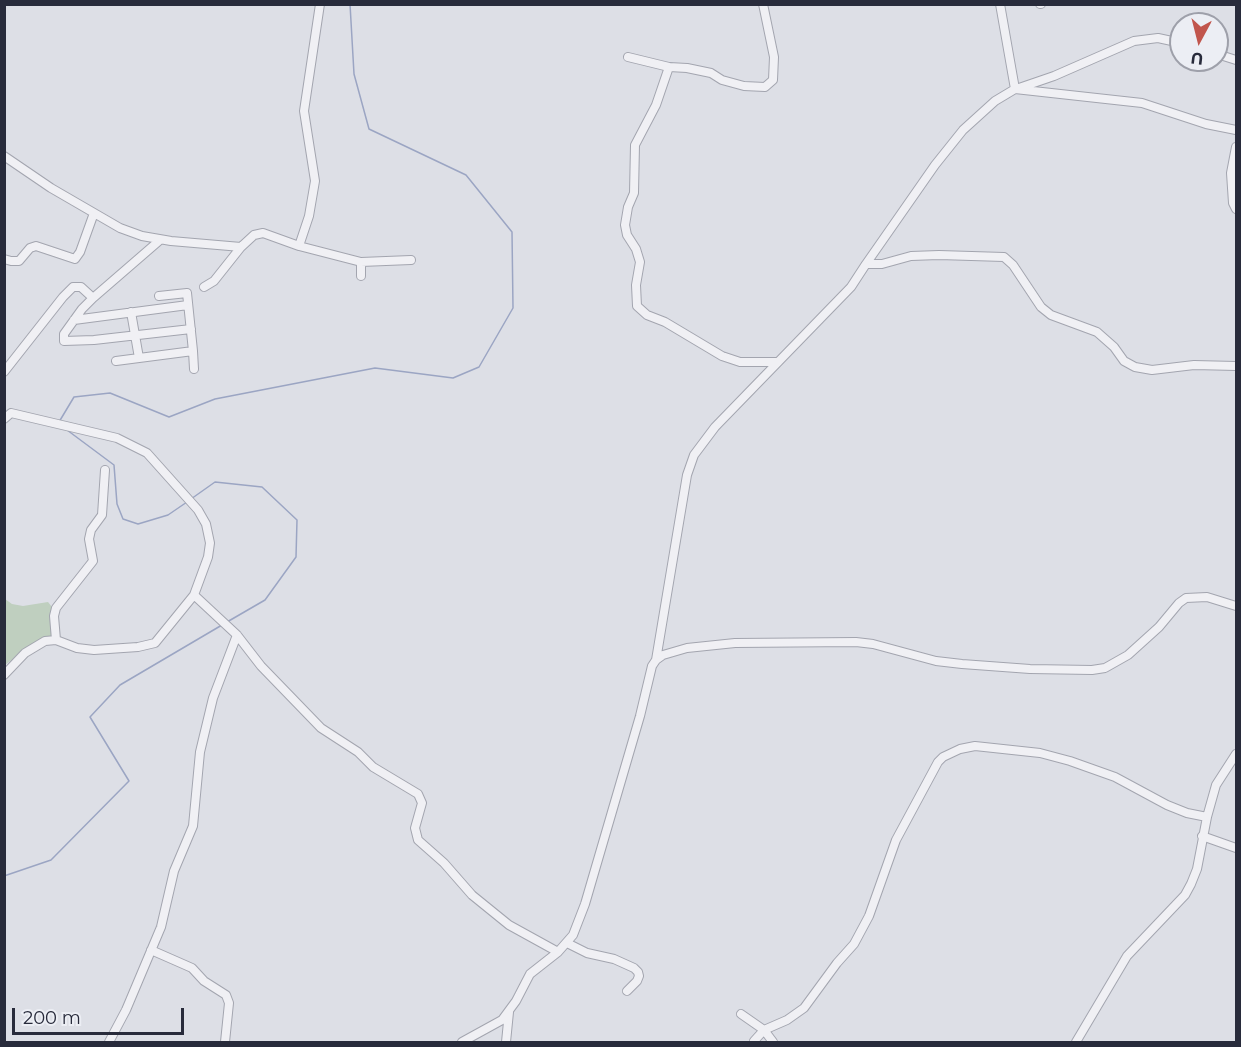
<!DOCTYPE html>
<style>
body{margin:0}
#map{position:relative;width:1241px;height:1047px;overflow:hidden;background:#dddfe6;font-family:Montserrat,sans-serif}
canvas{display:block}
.frame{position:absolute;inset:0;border:6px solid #282b3b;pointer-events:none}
.north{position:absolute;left:1169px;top:12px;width:60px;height:60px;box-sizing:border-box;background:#eceef4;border:2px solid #9ea0aa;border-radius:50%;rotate:187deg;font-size:16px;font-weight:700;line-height:24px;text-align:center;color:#282b3b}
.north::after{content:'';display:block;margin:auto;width:21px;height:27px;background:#c1554c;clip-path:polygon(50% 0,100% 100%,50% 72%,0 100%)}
.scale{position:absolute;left:12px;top:1008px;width:172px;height:27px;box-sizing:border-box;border:3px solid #282b3b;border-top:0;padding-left:8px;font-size:18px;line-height:21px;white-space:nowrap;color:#282b3b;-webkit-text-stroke:4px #eceef4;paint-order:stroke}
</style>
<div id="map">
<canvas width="1241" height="1047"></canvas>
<div class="frame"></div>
<div class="north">U</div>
<div class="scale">200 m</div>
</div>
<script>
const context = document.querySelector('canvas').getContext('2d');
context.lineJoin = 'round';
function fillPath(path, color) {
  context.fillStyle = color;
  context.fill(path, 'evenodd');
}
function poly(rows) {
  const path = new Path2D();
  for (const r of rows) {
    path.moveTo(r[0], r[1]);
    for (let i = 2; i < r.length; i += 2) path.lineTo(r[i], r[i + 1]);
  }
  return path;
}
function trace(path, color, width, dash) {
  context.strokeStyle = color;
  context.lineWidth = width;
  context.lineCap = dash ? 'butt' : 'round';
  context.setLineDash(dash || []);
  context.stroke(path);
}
fillPath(poly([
 [5,599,12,604,23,606,48,602,52,607,53,637,38,640,5,665]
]), '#bfcfbf');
trace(poly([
 [59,422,74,397,110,393,169,417,215,399,375,368,453,378,479,367,513,308,512,232,466,175,369,129,354,74,350,4],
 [67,430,114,465,117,504,123,519,138,524,168,515,187,502],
 [191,499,215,482,262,487,297,520,296,557,265,600,227,622],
 [4,876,51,860,129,781,90,717,120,685,222,625]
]), '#9ba5c3', 1.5);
const minor = poly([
 [763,4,774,57,773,80,765,87,744,86,722,80,711,73,687,68,669,67,656,105,635,145,634,193,628,207,625,225,627,235,636,249,640,262,636,285,637,306,647,315,665,322,722,356,740,362,778,362],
 [1000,4,1015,89,995,101,963,130,935,165,866,264,882,264,911,256,939,255,1004,257,1013,265,1041,307,1051,315,1097,332,1114,347,1124,361,1135,367,1152,370,1194,365,1236,366],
 [1040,4,1041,4],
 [1217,54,1236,60],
 [628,57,669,67],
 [1019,88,1054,76,1134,41,1158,38,1181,43],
 [1015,89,1142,103,1206,124,1236,130],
 [1236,147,1231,173,1233,203,1236,209],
 [4,156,51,188,120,228,142,236,171,241,241,247,254,235,263,233,299,246,309,216,315,181,304,111,320,4],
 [299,246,361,262,411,260],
 [4,259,11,261,19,261,30,248,36,246,75,259,80,252,94,213],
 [361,276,361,262],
 [204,287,214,281,241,247],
 [93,298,82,309,64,334,64,341,94,340,191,329],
 [131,312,139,358],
 [74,320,188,305],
 [193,351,194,369],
 [116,361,193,351,187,293,159,296],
 [4,372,63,297,73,287,81,287,93,298,160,240],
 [4,419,11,413,117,438,147,453,198,510,206,524,210,543,208,557,194,595,237,635,261,666,321,728,358,752,373,767,418,794,422,803,415,828,418,840,444,863,472,895,509,925,558,952],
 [56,640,54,616,56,608,93,561,89,539,91,530,102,515,105,470],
 [656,660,687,475,694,455,715,427,851,287,866,264],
 [4,675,25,653,45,641,56,640,77,648,94,650,138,647,155,643,194,595],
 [1202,836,1236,848],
 [567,943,587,953,614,959,634,968,638,972,639,976,637,981,627,991],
 [151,950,192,968,204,981,226,995,229,1003,225,1042],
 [741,1014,764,1030,773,1042],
 [754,1041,764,1030,787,1020,804,1008,837,963,854,944,869,916,896,840,938,762,943,757,960,749,975,746,1040,753,1070,761,1115,777,1167,805,1187,813,1207,817,1216,785,1236,754],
 [109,1042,126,1010,161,927,174,871,193,826,200,752,213,698,237,635],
 [462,1042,502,1020,516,1001,530,974,558,952,573,935,585,904,640,716,652,666,656,660,663,655,687,648,735,643,856,642,873,644,936,661,962,664,1030,669,1092,670,1105,668,1128,655,1159,627,1179,603,1186,598,1207,597,1236,606],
 [506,1042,509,1012],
 [1076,1042,1127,956,1185,895,1191,884,1197,869,1207,817]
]);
trace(minor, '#a3a5af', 10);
trace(minor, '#f0f0f4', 8);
</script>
